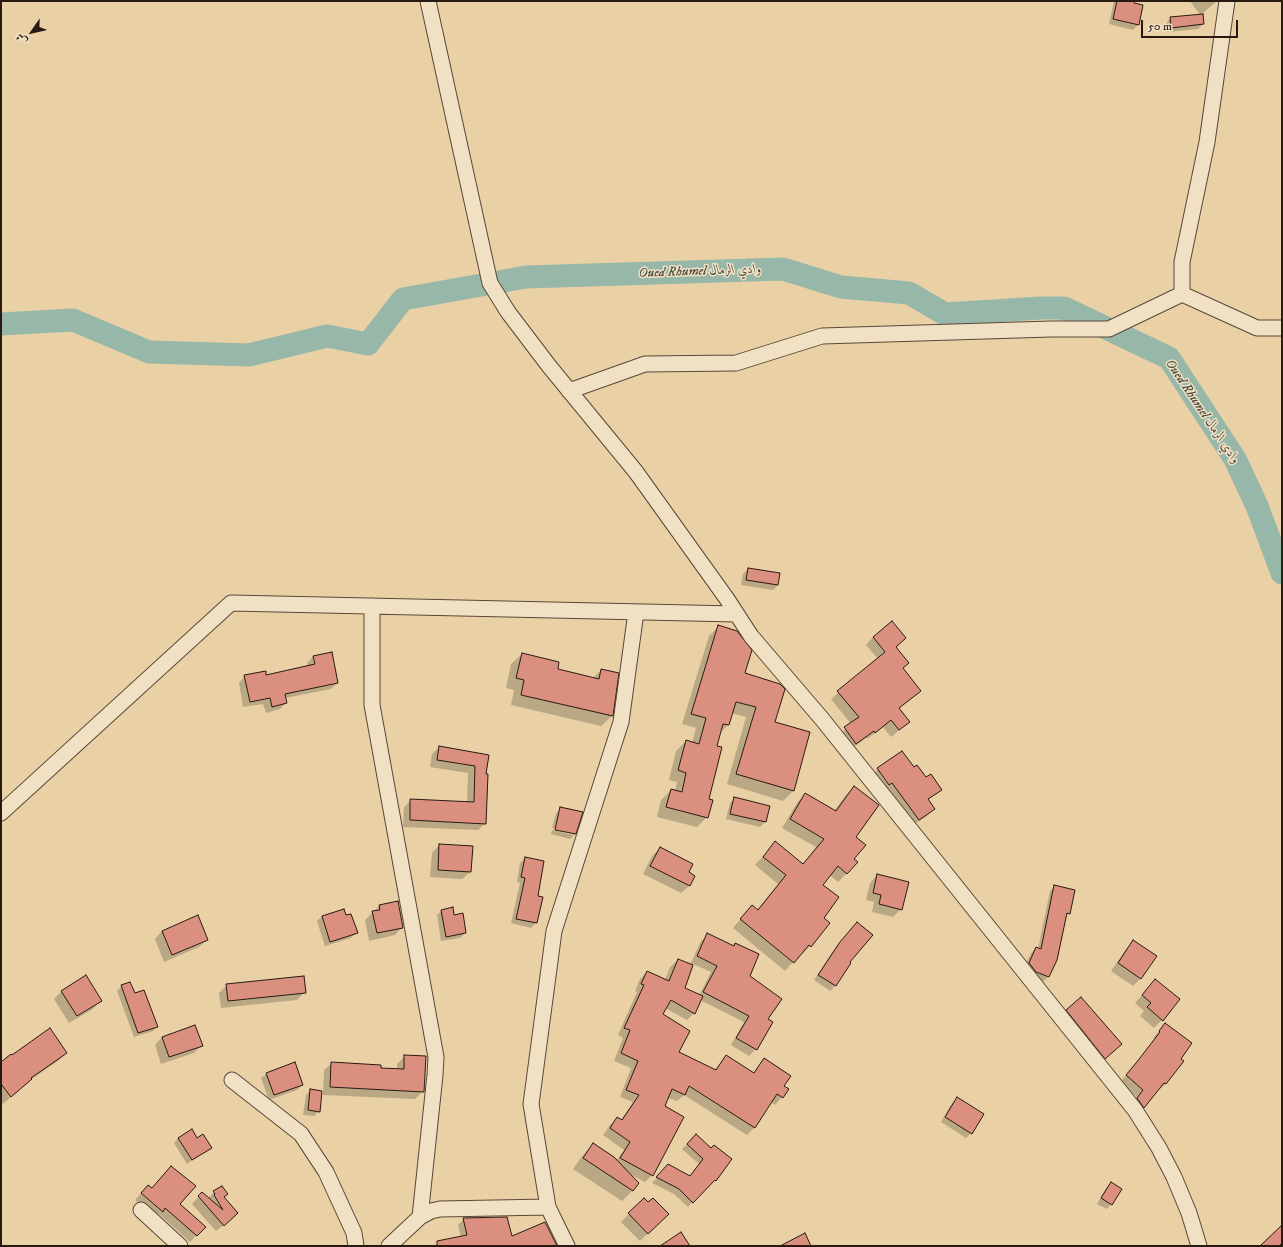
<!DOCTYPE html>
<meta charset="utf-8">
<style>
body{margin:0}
#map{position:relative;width:1283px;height:1247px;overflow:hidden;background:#e9d1a5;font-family:"IM FELL DW Pica",Amiri,serif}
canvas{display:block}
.frame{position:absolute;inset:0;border:2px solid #291913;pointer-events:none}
.north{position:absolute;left:12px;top:12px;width:40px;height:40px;-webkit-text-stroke:3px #f1e1c4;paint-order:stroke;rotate:236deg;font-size:11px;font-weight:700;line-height:16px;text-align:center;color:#291913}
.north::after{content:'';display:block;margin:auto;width:14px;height:18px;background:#291913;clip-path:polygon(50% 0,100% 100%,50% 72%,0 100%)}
.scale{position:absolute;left:1141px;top:20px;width:97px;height:18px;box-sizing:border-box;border:2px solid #291913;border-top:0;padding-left:5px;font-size:12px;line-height:14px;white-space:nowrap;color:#291913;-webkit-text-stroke:3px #f1e1c4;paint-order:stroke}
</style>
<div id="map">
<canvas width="1283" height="1247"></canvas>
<div class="frame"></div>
<div class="north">ش</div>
<div class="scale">50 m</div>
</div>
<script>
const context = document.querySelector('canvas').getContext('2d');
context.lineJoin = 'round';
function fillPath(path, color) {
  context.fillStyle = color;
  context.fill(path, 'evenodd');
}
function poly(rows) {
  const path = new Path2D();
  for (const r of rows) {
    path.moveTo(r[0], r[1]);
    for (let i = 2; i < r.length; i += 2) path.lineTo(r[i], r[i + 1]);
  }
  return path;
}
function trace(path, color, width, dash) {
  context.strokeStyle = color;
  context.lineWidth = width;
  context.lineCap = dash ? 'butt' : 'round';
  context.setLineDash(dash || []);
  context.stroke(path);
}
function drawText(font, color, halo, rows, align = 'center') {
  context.font = font + ' "IM FELL DW Pica",Amiri,serif';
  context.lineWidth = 3;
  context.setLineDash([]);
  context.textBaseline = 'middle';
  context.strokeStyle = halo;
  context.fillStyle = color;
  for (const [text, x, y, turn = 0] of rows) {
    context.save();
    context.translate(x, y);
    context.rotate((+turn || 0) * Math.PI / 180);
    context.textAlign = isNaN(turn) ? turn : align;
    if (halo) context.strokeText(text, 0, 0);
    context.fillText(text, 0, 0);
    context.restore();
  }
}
fillPath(poly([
 [1114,1,1133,1,1138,25,1133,30,1109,24],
 [1190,1,1217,1,1202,14,1203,24,1198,29,1167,32,1166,23,1171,18,1200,15],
 [748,569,778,585,773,590,741,585,743,574],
 [719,626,743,674,774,723,793,791,783,801,727,784,746,717,731,713,728,725,720,733,716,747,708,799,707,817,697,827,657,817,661,800,671,790,675,791,677,782,669,780,676,751,686,741,692,743,696,728,682,724,709,636],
 [873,637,895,647,902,668,919,691,899,709,908,722,901,729,891,737,883,727,867,739,866,738,849,751,838,736,851,724,831,699,878,659,866,645],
 [522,654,556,670,593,678,601,670,618,673,612,716,601,726,511,705,514,690,506,688,511,664],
 [314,656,337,683,331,689,285,698,286,703,280,709,266,713,263,704,243,707,239,683,245,676,265,676,308,666,307,663],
 [439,747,488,756,485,775,485,823,478,830,403,827,404,807,411,800,467,802,468,773,430,767,432,754],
 [914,768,941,790,928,800,934,809,927,816,912,826,871,776,878,769],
 [854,787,855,837,853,859,847,873,838,882,830,875,822,885,823,918,810,946,802,954,801,953,785,971,733,928,752,906,757,910,778,884,755,865,775,843,802,865,816,847,782,828,797,803,805,794,834,811,846,795],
 [735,798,769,806,765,822,760,827,726,819,730,803],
 [561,808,575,834,570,839,551,834,552,830,573,835,573,833,552,828,556,813],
 [439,845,470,872,462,879,430,877,432,853],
 [660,848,694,876,689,886,681,893,643,874,652,856],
 [525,858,536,923,531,928,511,923,520,883,517,882,520,863],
 [877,875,901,909,893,917,872,912,874,902,866,900,870,883],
 [1055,886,1069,913,1065,917,1056,959,1048,977,1043,982,1031,977,1024,968,1031,953,1036,948,1038,949,1050,891],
 [379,906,402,927,395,935,369,941,365,920],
 [442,910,453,916,465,933,460,938,441,941,437,915],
 [322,916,346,916,356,933,351,938,325,946,317,921],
 [852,928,848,963,850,963,835,986,830,991,814,980,835,948],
 [162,931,207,940,199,947,164,962,155,939],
 [708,935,732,947,735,944,767,1019,772,1022,756,1049,749,1056,731,1045,744,1022,700,1000,694,1013,687,1020,665,1008,661,1014,678,1053,715,1070,726,1056,753,1073,764,1060,782,1086,782,1097,775,1105,771,1102,754,1128,747,1135,684,1095,677,1101,668,1098,664,1107,652,1175,645,1182,630,1174,637,1183,632,1191,622,1201,573,1169,583,1155,593,1145,616,1161,624,1150,603,1135,610,1125,617,1118,621,1120,633,1102,620,1097,631,1068,614,1061,623,1038,618,1035,637,992,635,991,640,979,647,972,665,980,670,967,678,960,690,965,701,941],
 [693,964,711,972,699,996,683,988],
 [1134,941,1141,978,1133,986,1111,971,1126,949],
 [1155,980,1162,1020,1154,1028,1140,1016,1144,1011,1135,1003],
 [227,985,305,992,297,1000,221,1008,219,993],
 [122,986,135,995,157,1026,153,1031,134,1037,117,991],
 [62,991,100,1001,93,1009,69,1023,54,999],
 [1067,1010,1113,1052,1097,1065,1059,1018],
 [1165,1024,1165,1084,1159,1090,1158,1089,1137,1114,1131,1105,1137,1097,1120,1082,1130,1071,1155,1039,1153,1038],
 [162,1037,202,1045,194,1053,161,1064,155,1045],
 [66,1053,58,1061,29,1081,3,1104,1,1101,1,1060,2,1062],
 [405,1056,423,1091,415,1099,323,1095,324,1070,332,1063,380,1069,397,1070,397,1064],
 [294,1063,302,1085,297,1090,269,1100,261,1078,266,1074],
 [311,1090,319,1111,314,1116,303,1115,306,1095],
 [957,1098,971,1133,966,1138,941,1122,952,1103],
 [696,1135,715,1180,710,1185,709,1184,688,1207,674,1194,652,1183,663,1171,689,1177,699,1164,682,1149],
 [178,1138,210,1148,205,1152,187,1164,174,1143],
 [1111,1183,1111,1204,1107,1209,1097,1204,1106,1188],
 [142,1192,179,1204,204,1227,190,1242,159,1214,155,1217,135,1200],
 [214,1192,223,1198,230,1220,216,1231,192,1204,202,1193,208,1198],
 [644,1199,648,1204,668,1214,640,1241,621,1222],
 [464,1219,511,1237,556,1246,435,1246,439,1242,461,1237,458,1225]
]), '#0003');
trace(poly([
 [1,324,73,320,149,352,249,355,327,336,368,344,403,299,526,277,783,269,841,287,909,293,945,314,1041,308,1064,308,1169,358,1235,459,1257,506,1282,573]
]), '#97b7a9', 23);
const building = poly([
 [1117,1,1134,1,1134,3,1143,5,1139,25,1113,19,1117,1],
 [1203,14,1204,24,1171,28,1170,17,1203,14],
 [748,568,780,573,778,585,746,580,748,568],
 [892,621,906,638,896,647,909,663,903,668,921,691,899,708,910,722,899,730,891,720,875,733,874,731,856,744,844,727,859,717,837,691,885,652,873,637,892,621],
 [718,625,737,631,752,650,745,673,780,684,785,689,775,722,810,732,794,791,736,774,756,707,736,702,729,725,723,724,717,746,722,747,709,799,713,800,708,818,666,807,671,789,682,792,686,773,678,770,686,740,699,744,706,718,691,714,718,625],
 [332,652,338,683,285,694,287,703,272,707,270,698,250,702,244,675,266,671,266,675,315,664,313,656,332,652],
 [522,653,559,662,558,669,599,679,601,669,619,673,613,716,521,695,524,680,516,678,522,653],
 [439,746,489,755,486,774,488,774,486,824,410,820,410,799,474,802,475,766,437,760,439,746],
 [902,751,914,767,917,765,926,777,931,774,942,790,928,799,935,809,919,820,892,783,889,785,877,768,902,751],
 [854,786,879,805,856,837,866,845,854,859,858,862,847,874,838,866,823,885,839,897,824,918,830,923,811,947,809,945,794,963,740,919,752,905,758,910,786,875,763,857,775,841,803,864,824,839,790,819,805,793,836,811,854,786],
 [734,797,770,806,766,822,730,814,734,797],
 [560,807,583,812,576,834,555,830,560,807],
 [439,844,473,846,471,872,438,870,439,844],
 [660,847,693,864,689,872,695,876,690,886,650,866,660,847],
 [525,857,544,861,538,896,543,897,537,923,516,919,525,878,521,877,525,857],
 [877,874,909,882,902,910,879,904,881,895,873,893,877,874],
 [1054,885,1075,890,1070,914,1067,913,1057,960,1049,977,1036,972,1029,963,1036,947,1041,949,1054,885],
 [398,901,403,928,377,933,372,911,380,910,379,905,398,901],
 [453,907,454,915,463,913,466,933,446,937,441,910,453,907],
 [344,909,346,915,351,914,358,933,330,942,322,916,344,909],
 [198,915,208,940,172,955,162,931,198,915],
 [857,922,873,935,850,962,851,963,836,986,818,975,840,942,857,922],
 [707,933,734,946,735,943,759,954,750,976,782,999,768,1019,773,1022,757,1050,736,1038,749,1016,703,992,717,966,697,956,707,933],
 [1133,940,1157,956,1141,979,1118,963,1133,940],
 [678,959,693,965,685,988,703,996,695,1014,671,1000,663,1014,690,1031,679,1052,716,1070,726,1055,754,1073,764,1058,791,1076,784,1086,789,1089,783,1098,777,1094,755,1128,689,1086,685,1095,672,1089,665,1106,684,1117,653,1176,620,1158,630,1142,610,1128,617,1117,622,1120,639,1095,626,1090,638,1061,621,1053,630,1030,624,1028,644,985,641,984,647,971,669,981,678,959],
 [86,975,102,1001,77,1016,61,991,86,975],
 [304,976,306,993,228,1001,226,984,304,976],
 [1155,979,1180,999,1163,1021,1147,1007,1151,1003,1142,995,1155,979],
 [130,982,135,993,144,990,158,1027,138,1033,121,985,130,982],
 [1081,997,1122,1044,1105,1059,1066,1010,1081,997],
 [1165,1023,1192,1043,1181,1059,1184,1061,1166,1084,1164,1083,1144,1108,1137,1098,1143,1090,1126,1075,1136,1063,1160,1032,1159,1031,1165,1023],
 [195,1025,203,1046,169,1057,162,1037,195,1025],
 [50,1028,67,1053,31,1078,32,1079,11,1097,1,1084,1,1062,11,1054,12,1055,50,1028],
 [404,1055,426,1056,424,1092,330,1087,331,1062,381,1065,381,1068,404,1069,404,1055],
 [295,1062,303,1085,274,1095,266,1073,295,1062],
 [310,1089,322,1091,320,1112,308,1110,310,1089],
 [957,1097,984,1114,972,1134,945,1117,957,1097],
 [192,1129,197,1138,203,1134,212,1148,192,1160,178,1138,192,1129],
 [696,1134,711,1148,714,1145,732,1159,716,1181,715,1180,693,1203,679,1189,656,1177,668,1164,690,1176,703,1159,687,1144,696,1134],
 [593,1143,614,1157,639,1183,633,1191,583,1158,593,1143],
 [171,1166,196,1186,180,1204,206,1227,197,1236,165,1208,163,1212,141,1193,148,1185,152,1188,171,1166],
 [1111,1182,1122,1189,1112,1205,1101,1198,1111,1182],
 [222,1186,228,1194,224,1197,238,1213,224,1226,198,1196,202,1192,223,1210,214,1195,215,1194,213,1191,222,1186],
 [644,1198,648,1202,653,1198,669,1214,648,1234,628,1213,644,1198],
 [507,1217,512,1236,545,1222,557,1246,437,1246,437,1241,467,1235,463,1218,507,1217],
 [1282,1225,1282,1243,1279,1246,1260,1246,1282,1225],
 [681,1232,690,1246,660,1246,681,1232],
 [805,1233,811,1246,780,1246,805,1233]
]);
fillPath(building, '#db907f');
trace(building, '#291913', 1);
const minor = poly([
 [428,1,490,283,508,312,549,366,636,472,727,599,751,636,822,719,1135,1110,1159,1148,1174,1177,1189,1213,1199,1246],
 [1182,294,1182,262,1207,142,1227,1],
 [569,391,645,364,736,363,822,336,1051,329,1109,329,1182,294,1257,328,1282,328],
 [372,606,372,705,436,1057,435,1075,420,1217],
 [1,813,231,603,736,614],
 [232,1080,301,1134,326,1172,354,1233,356,1246],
 [141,1210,180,1246],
 [389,1246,420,1217,431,1211,440,1209,548,1207],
 [567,1246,548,1207,531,1104,554,931,621,722,636,612]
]);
trace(minor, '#594738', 17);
trace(minor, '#f1e1c4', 15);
drawText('italic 13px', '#4a4840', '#f1e1c4', [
 ["Oued Rhumel وادي الرمال",700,272,-2],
 ["Oued Rhumel وادي الرمال",1202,412,56]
]);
</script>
